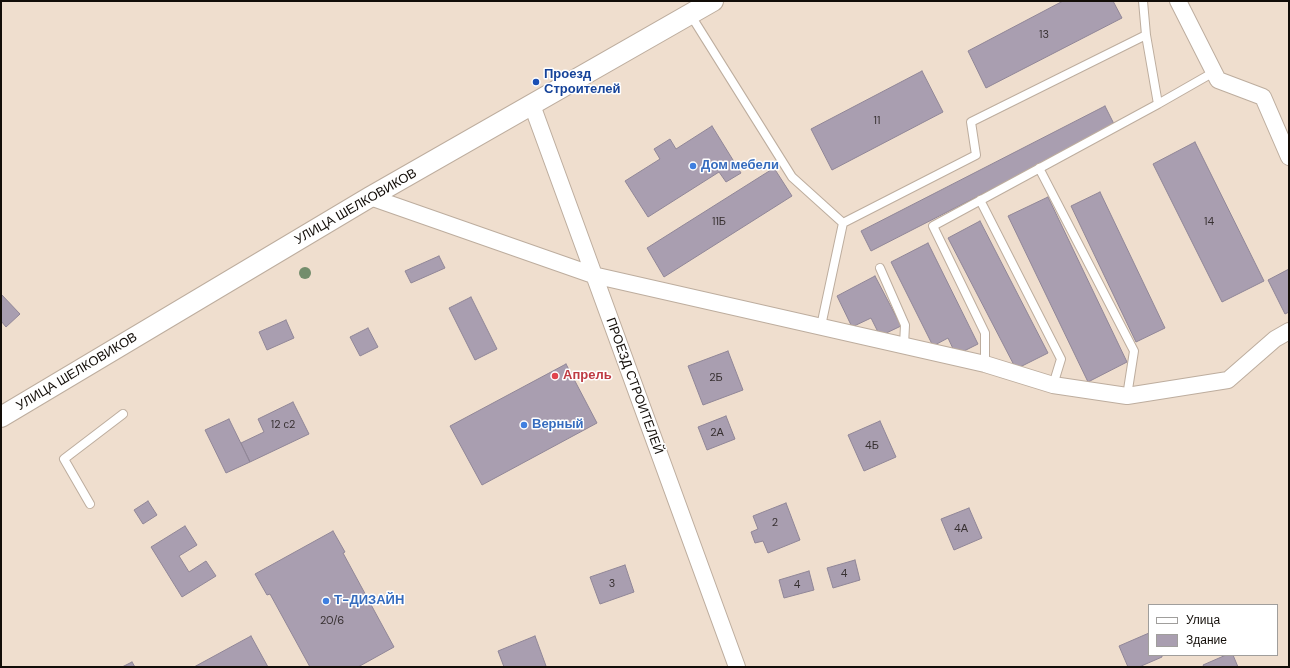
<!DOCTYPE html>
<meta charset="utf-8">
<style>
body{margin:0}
#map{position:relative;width:1290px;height:668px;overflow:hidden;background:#efdece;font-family:"DM Sans",sans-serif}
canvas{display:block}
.frame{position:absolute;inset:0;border:2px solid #120d08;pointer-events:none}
.legend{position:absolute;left:1148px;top:604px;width:130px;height:52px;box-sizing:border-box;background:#fff;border:1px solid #a09e9c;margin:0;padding:5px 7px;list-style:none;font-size:12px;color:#120d08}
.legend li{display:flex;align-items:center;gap:8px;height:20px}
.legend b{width:20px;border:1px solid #a09e9c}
</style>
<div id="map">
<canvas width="1290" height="668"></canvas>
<div class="frame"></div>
<ul class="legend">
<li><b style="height:5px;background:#fff"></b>Улица</li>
<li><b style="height:11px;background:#a99eb0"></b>Здание</li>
</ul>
</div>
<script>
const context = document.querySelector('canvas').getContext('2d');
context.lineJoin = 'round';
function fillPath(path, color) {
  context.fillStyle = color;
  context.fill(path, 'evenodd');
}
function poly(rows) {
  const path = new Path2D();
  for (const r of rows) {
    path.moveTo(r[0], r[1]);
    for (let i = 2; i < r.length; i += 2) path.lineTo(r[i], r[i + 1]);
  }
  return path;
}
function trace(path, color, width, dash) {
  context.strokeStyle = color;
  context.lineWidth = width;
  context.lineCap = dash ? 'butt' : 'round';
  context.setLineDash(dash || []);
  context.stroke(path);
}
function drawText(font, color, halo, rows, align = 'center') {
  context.font = font + ' "DM Sans",sans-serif';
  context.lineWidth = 3;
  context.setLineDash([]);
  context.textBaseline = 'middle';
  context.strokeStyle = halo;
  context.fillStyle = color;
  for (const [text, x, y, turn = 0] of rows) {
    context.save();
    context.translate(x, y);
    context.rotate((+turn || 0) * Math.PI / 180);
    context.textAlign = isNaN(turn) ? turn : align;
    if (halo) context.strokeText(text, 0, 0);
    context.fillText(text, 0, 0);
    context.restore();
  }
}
const building = poly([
 [1063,1,1113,1,1122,18,986,88,968,51,1063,1],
 [922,71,943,112,832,170,811,129,922,71],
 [1105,106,1115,126,871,251,861,231,1105,106],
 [712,126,741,173,726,182,719,172,648,217,625,181,660,159,654,149,670,139,676,149,712,126],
 [1195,142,1264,281,1222,302,1153,164,1195,142],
 [774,168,792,196,664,277,647,248,774,168],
 [1100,192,1165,328,1136,342,1071,206,1100,192],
 [1048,197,1127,362,1088,382,1008,216,1048,197],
 [980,221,1048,353,1016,369,948,238,980,221],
 [928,243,978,344,956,355,948,338,933,346,891,262,928,243],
 [439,256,445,268,411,283,405,271,439,256],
 [1289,269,1289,312,1285,314,1268,280,1289,269],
 [875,276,901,326,880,336,871,318,852,327,837,296,875,276],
 [1,294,20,314,6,327,1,321,1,294],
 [471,297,497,349,475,360,449,308,471,297],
 [286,320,294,338,267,350,259,332,286,320],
 [368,328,378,347,360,356,350,337,368,328],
 [728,351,743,390,703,405,688,366,728,351],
 [566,364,597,423,482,485,450,426,566,364],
 [293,402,309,434,250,462,241,443,264,432,258,419,293,402],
 [726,416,735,439,707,450,698,427,726,416],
 [229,419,250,462,226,473,205,430,229,419],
 [880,421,896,457,864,471,848,435,880,421],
 [148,501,157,515,143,524,134,510,148,501],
 [786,503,800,540,768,553,763,541,755,543,751,532,758,529,753,516,786,503],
 [969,508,982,538,954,550,941,519,969,508],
 [185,526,197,545,179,556,189,572,206,561,216,576,182,597,151,547,185,526],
 [333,531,345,552,343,553,394,647,358,667,310,667,270,594,267,595,255,574,333,531],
 [855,560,860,580,833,588,827,568,855,560],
 [625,565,634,592,600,604,590,577,625,565],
 [809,571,814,590,784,598,779,580,809,571],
 [1149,633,1149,655,1162,655,1162,657,1139,667,1128,667,1119,646,1149,633],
 [251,636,268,667,194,667,251,636],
 [535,636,546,666,542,667,504,667,498,651,535,636],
 [1226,655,1233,655,1238,667,1204,667,1203,665,1226,655],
 [132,662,135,667,122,667,132,662]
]);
fillPath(building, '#a99eb0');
trace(building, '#908697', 1);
const service = poly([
 [690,14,792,177,843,223,821,326],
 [1158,104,1214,72],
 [1039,168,1134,351,1127,396],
 [980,200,1061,359,1053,385],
 [843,223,976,155,971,122,1146,35,1143,1],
 [880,268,905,325,904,345],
 [985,364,985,333,933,226,1158,104,1146,35],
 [90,504,64,459,123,414]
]);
const minor = poly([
 [1178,1,1218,80,1263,97,1289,157],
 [532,105,737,667],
 [370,197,593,275,985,364,1053,385,1127,396,1228,380,1275,339,1289,331]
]);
const tertiary = poly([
 [1,417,370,197,713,1]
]);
trace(service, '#bdad9e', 10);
trace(minor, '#bdad9e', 18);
trace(tertiary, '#bdad9e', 22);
trace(service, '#fff', 8);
trace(minor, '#fff', 16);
trace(tertiary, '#fff', 20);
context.fillStyle = '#738d6c';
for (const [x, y] of [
 [305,273]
]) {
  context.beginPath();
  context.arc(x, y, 6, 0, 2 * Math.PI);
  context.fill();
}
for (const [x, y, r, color] of [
 [536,82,4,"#1a4fb4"],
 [693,166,4,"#3f7fe0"],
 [555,376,4,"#e0444e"],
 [524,425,4,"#3f7fe0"],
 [326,601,4,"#3f7fe0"]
]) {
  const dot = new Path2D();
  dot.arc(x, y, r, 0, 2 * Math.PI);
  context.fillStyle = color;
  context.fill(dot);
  trace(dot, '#fff', 1.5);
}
drawText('11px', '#383132', null, [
 ["13",1044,35],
 ["11",877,121],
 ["11Б",719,222],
 ["14",1209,222],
 ["2Б",716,378],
 ["12 с2",283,425],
 ["2А",717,433],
 ["4Б",872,446],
 ["2",775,523],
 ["4А",961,529],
 ["4",844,574],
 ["3",612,584],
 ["4",797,585],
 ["20/6",332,621]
]);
drawText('bold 13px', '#164399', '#fff', [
 ["Проезд",544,75],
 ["Строителей",544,90]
], 'left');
drawText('bold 13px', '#366cbe', '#fff', [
 ["Дом мебели",701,166],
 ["Верный",532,425],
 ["Т-ДИЗАЙН",334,601]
], 'left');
drawText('13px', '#120d08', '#fff', [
 ["УЛИЦА ШЕЛКОВИКОВ",356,207,-30],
 ["УЛИЦА ШЕЛКОВИКОВ",77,372,-31],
 ["ПРОЕЗД СТРОИТЕЛЕЙ",634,386,70]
]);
drawText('bold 13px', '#be3a42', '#fff', [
 ["Апрель",563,376]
], 'left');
</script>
